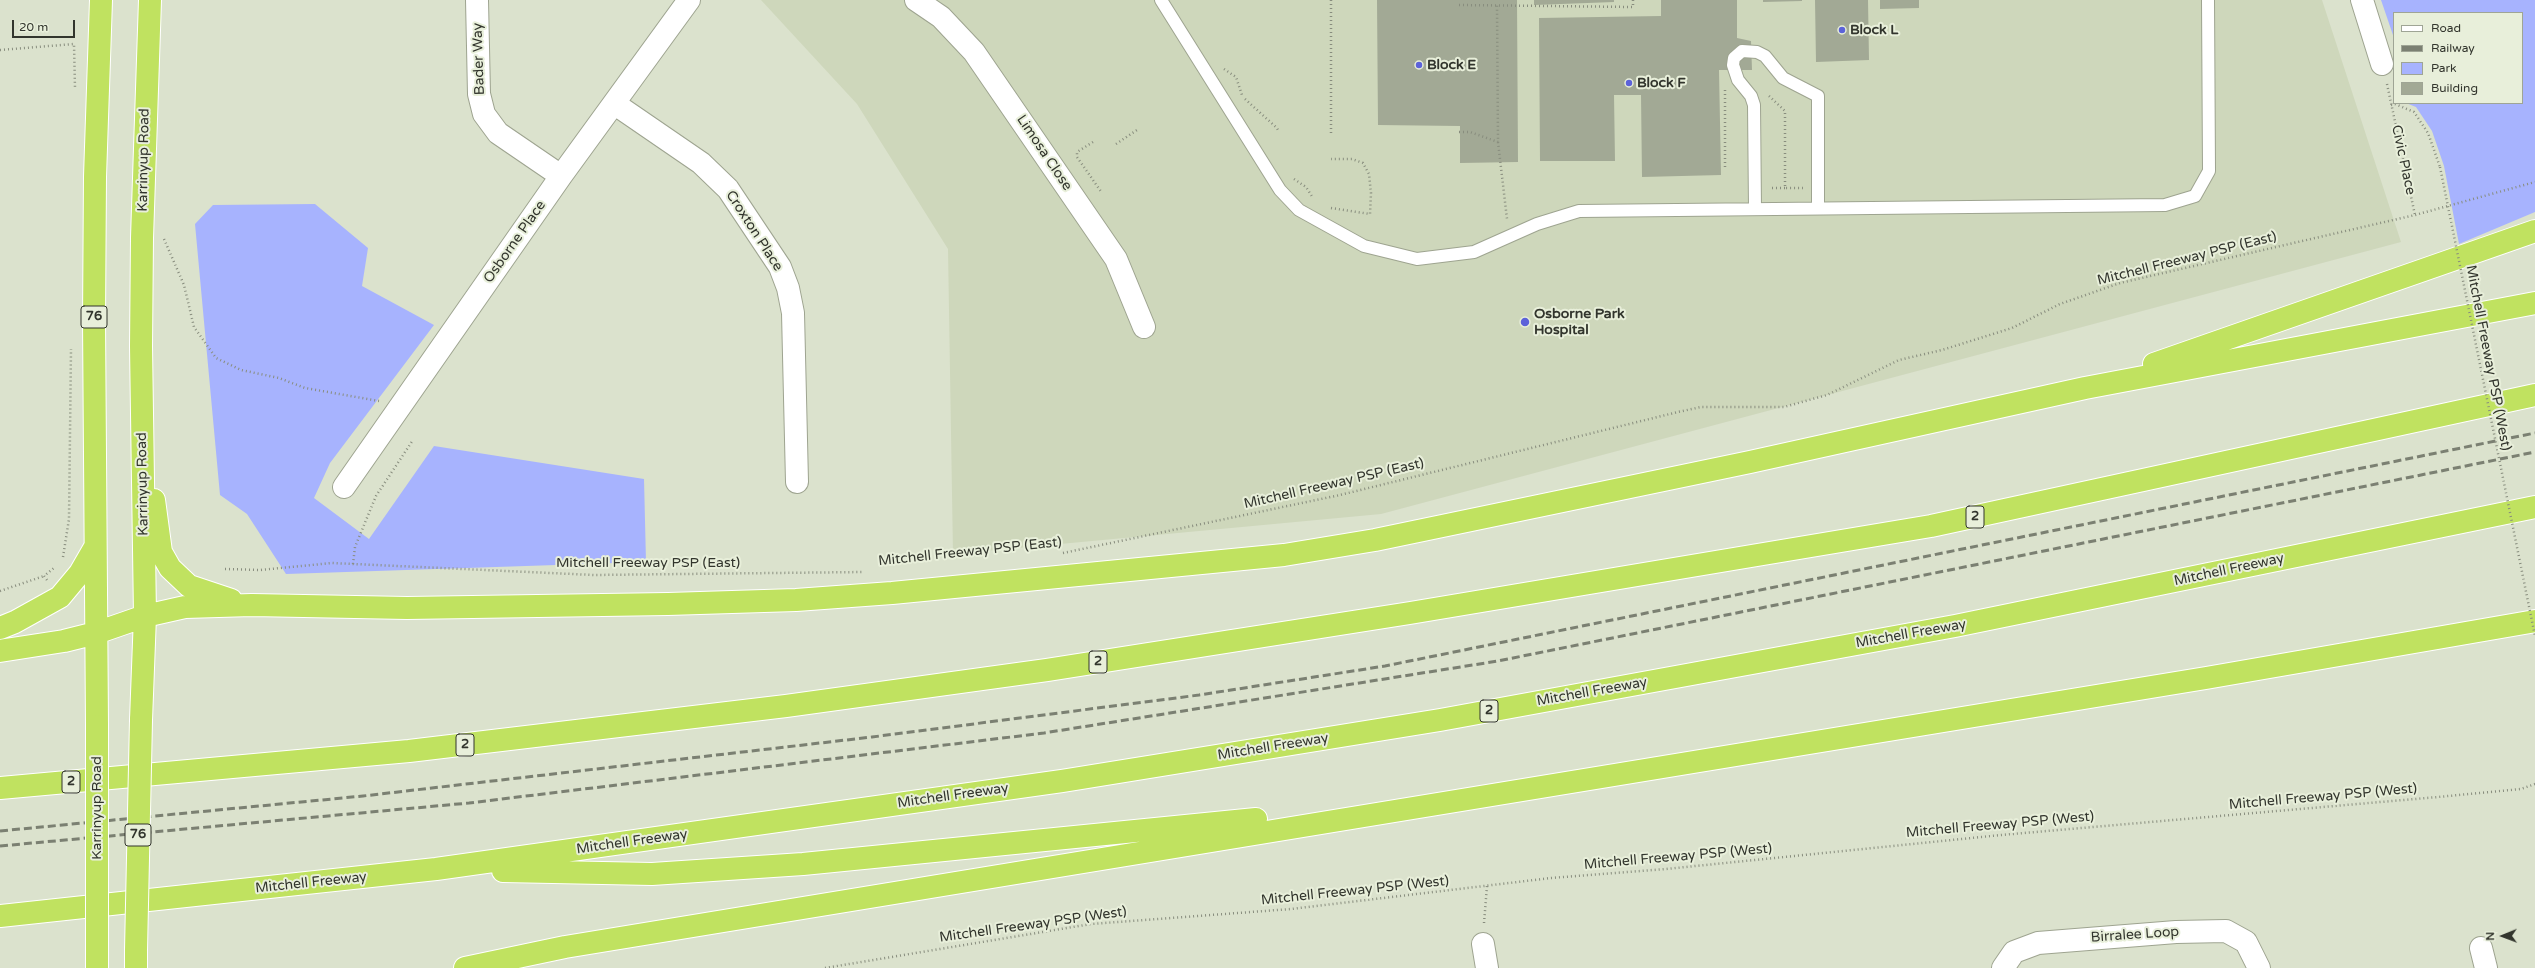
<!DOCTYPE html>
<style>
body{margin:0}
#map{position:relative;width:2535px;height:968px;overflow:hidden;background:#dbe2cd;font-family:"Varela Round",sans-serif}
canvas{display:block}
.legend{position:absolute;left:2393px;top:12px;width:130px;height:92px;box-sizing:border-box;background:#e8efda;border:1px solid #9fa595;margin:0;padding:5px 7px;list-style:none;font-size:12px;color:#32352d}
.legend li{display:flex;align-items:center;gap:8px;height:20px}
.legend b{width:20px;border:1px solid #9fa595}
.north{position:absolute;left:2483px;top:916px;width:40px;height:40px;-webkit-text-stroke:3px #e8efda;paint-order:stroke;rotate:269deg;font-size:11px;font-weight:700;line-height:16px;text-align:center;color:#32352d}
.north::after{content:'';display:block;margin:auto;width:14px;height:18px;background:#32352d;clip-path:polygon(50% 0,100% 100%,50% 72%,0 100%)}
.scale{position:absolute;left:12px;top:20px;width:63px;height:18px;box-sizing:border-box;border:2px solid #32352d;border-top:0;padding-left:5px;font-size:12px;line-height:14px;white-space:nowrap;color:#32352d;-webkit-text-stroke:3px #e8efda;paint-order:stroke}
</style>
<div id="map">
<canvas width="2535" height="968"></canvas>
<ul class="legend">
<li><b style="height:5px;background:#fff"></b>Road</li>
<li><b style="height:5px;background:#7b8072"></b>Railway</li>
<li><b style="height:11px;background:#a7b3fe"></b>Park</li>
<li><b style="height:11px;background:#a2a995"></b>Building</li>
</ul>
<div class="north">N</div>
<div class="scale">20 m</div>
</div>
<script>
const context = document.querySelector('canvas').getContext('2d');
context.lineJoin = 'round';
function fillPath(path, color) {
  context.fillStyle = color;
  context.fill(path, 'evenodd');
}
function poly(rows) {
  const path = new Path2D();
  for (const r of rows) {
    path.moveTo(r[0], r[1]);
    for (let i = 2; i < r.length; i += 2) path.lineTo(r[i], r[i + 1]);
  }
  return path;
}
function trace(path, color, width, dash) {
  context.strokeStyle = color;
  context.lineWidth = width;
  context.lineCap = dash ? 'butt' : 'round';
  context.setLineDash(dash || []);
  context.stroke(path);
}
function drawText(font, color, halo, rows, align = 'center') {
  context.font = font + ' "Varela Round",sans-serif';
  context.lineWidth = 4;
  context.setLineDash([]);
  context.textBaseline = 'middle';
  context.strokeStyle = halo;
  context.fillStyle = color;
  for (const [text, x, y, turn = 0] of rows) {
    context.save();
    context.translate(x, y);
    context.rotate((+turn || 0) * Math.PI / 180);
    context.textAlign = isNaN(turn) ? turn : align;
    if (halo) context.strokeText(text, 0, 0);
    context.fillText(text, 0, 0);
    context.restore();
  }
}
fillPath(poly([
 [761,0,2322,0,2401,242,1381,514,953,554,948,249,857,104]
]), '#ced7bb');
fillPath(poly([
 [2381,0,2535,0,2535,212,2459,244,2444,166,2432,131,2416,107,2406,103,2522,103,2522,13,2394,13,2394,38],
 [315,204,368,248,362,286,434,325,330,463,314,498,369,539,434,446,644,479,646,562,286,574,247,514,220,495,195,224,213,205]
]), '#a7b3fe');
fillPath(poly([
 [1377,0,1517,0,1518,162,1460,163,1460,126,1378,125],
 [1534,0,1614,0,1614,2,1534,5],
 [1661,0,1737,0,1737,38,1751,41,1752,70,1719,70,1721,175,1642,177,1641,95,1614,95,1615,161,1540,161,1539,18,1661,16],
 [1763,0,1802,0,1802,1,1763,2],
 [1815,0,1868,0,1869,60,1816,62],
 [1880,0,1919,0,1919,8,1880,9]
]), '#a2a995');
const lane = poly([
 [1161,0,1280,190,1299,210,1364,246,1417,259,1474,252,1537,224,1579,211,2165,205,2195,196,2209,171,2208,0],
 [1755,209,1754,105,1751,96,1738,80,1733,65,1734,58,1742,51,1757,52,1765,56,1783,78,1818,96,1818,208]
]);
const street = poly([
 [477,0,479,94,484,114,498,133,561,176],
 [916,0,941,17,974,52,1116,259,1144,327],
 [2362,0,2382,64],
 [615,104,701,163,728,189,780,267,788,288,793,313,797,482],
 [344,487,561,176,689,0],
 [1483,944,1487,968],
 [2481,948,2486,968],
 [2003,968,2014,952,2038,943,2176,932,2226,931,2246,942,2259,968]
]);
const highway = poly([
 [2154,364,2535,231],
 [154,500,161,552,170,568,189,586,231,600],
 [0,628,15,622,60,597,80,573,95,547],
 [0,651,64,641,96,633,145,616,185,607,252,605,407,608,668,604,796,600,892,593,1284,555,1375,540,1750,462,2085,388,2535,303],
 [141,720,145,616,141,346,142,238,150,0],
 [97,726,94,320,95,177,101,0],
 [0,788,409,751,786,706,1047,670,1410,613,1931,526,2535,395],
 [503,871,652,874,803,864,1256,819],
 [0,916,436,869,1062,781,1440,720,1955,626,2535,507],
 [136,950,136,968],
 [97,968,97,952],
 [465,968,565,947,2206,678,2535,621]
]);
trace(lane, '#9ea490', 14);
trace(street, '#9ea490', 24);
trace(highway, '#fff', 24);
trace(poly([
 [1331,0,1331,134],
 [1459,5,1633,7,1633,0],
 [0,50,74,44,75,88],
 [1224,69,1236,77,1242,95],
 [2387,84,2415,215],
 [1769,96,1785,111,1785,188,1803,188],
 [1245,99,1277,128,1279,132],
 [2391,105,2395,104,2414,112,2428,133,2440,167],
 [1459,132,1470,132,1498,142,1497,5],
 [1093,142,1077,152,1077,157,1102,193],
 [1498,142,1507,219],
 [1116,144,1137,130],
 [1725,167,1725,90],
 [1294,179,1306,187,1313,198],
 [1772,188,1785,188],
 [1331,208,1370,214,1371,193,1369,174,1363,163,1352,159,1331,159],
 [164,239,184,285,194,327,216,358,241,370,279,378,305,388,379,401],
 [1063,553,1340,495,1678,412,1701,407,1784,407,1827,395,1899,360,1942,350,2012,328,2060,304,2120,283,2415,215,2535,182],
 [63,557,69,519,71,349],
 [353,564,355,547,376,496,413,440],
 [225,569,260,570,332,563,594,575,864,572],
 [47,580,44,576,54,568],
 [0,591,44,576],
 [1484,923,1487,886],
 [825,968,1091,924,1291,909,1551,878,1666,869,2001,835,2438,797,2521,789,2535,784]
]), '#888d7e', 2.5, [1, 3]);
trace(lane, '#fff', 12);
trace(street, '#fff', 22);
trace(highway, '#c0e260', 22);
trace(poly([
 [0,831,363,796,872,737,1199,695,1385,666,2535,433],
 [0,846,469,803,1044,733,1498,661,2535,452]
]), '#7b8072', 3, [8, 4]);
const highwayBridge = poly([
 [97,726,97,952],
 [136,950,141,720]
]);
trace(highwayBridge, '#fff', 24, []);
trace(poly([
 [2440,167,2535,636]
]), '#888d7e', 2.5, [1, 3]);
trace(highwayBridge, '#c0e260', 22);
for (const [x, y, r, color] of [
 [1842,30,4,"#5c62d9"],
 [1419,65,4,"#5c62d9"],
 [1629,83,4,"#5c62d9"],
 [1525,322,5,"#5c62d9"]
]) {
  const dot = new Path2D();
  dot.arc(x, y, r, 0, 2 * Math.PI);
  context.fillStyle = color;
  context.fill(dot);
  trace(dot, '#e8efda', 1.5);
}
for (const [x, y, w] of [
 [94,317,26],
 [1975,517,18],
 [1098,662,18],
 [1489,711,18],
 [465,745,18],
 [71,782,18],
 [138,835,26]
]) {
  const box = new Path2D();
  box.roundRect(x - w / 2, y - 11, w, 22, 3);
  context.fillStyle = '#e8efda';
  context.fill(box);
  trace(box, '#32352d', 1);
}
drawText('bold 13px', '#32352d', null, [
 ["76",94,317],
 ["2",1975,517],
 ["2",1098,662],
 ["2",1489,711],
 ["2",465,745],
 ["2",71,782],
 ["76",138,835]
]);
drawText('bold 14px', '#32352d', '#e8efda', [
 ["Block L",1850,30],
 ["Block E",1427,65],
 ["Block F",1637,83],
 ["Osborne Park",1534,314],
 ["Hospital",1534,330]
], 'left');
drawText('14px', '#32352d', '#e8efda', [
 ["Bader Way",479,59,-92],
 ["Limosa Close",1044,153,56],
 ["Karrinyup Road",144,160,-89],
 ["Civic Place",2403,160,78],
 ["Croxton Place",754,231,57],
 ["Osborne Place",515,242,-55],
 ["Mitchell Freeway PSP (East)",2187,259,-14],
 ["Mitchell Freeway PSP (West)",2488,358,79],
 ["Karrinyup Road",143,484,-91],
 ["Mitchell Freeway PSP (East)",1334,484,-13],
 ["Mitchell Freeway PSP (East)",970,552,-6],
 ["Mitchell Freeway PSP (East)",648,563],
 ["Mitchell Freeway",2229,570,-12],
 ["Mitchell Freeway",1911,634,-10],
 ["Mitchell Freeway",1592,692,-10],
 ["Mitchell Freeway",1273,747,-9],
 ["Mitchell Freeway",953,796,-8],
 ["Mitchell Freeway PSP (West)",2323,797,-5],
 ["Karrinyup Road",97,808,-90],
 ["Mitchell Freeway PSP (West)",2000,825,-5],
 ["Mitchell Freeway",632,842,-8],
 ["Mitchell Freeway PSP (West)",1678,857,-5],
 ["Mitchell Freeway",311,883,-6],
 ["Mitchell Freeway PSP (West)",1355,891,-6],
 ["Mitchell Freeway PSP (West)",1033,925,-8],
 ["Birralee Loop",2135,935,-4]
]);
</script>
